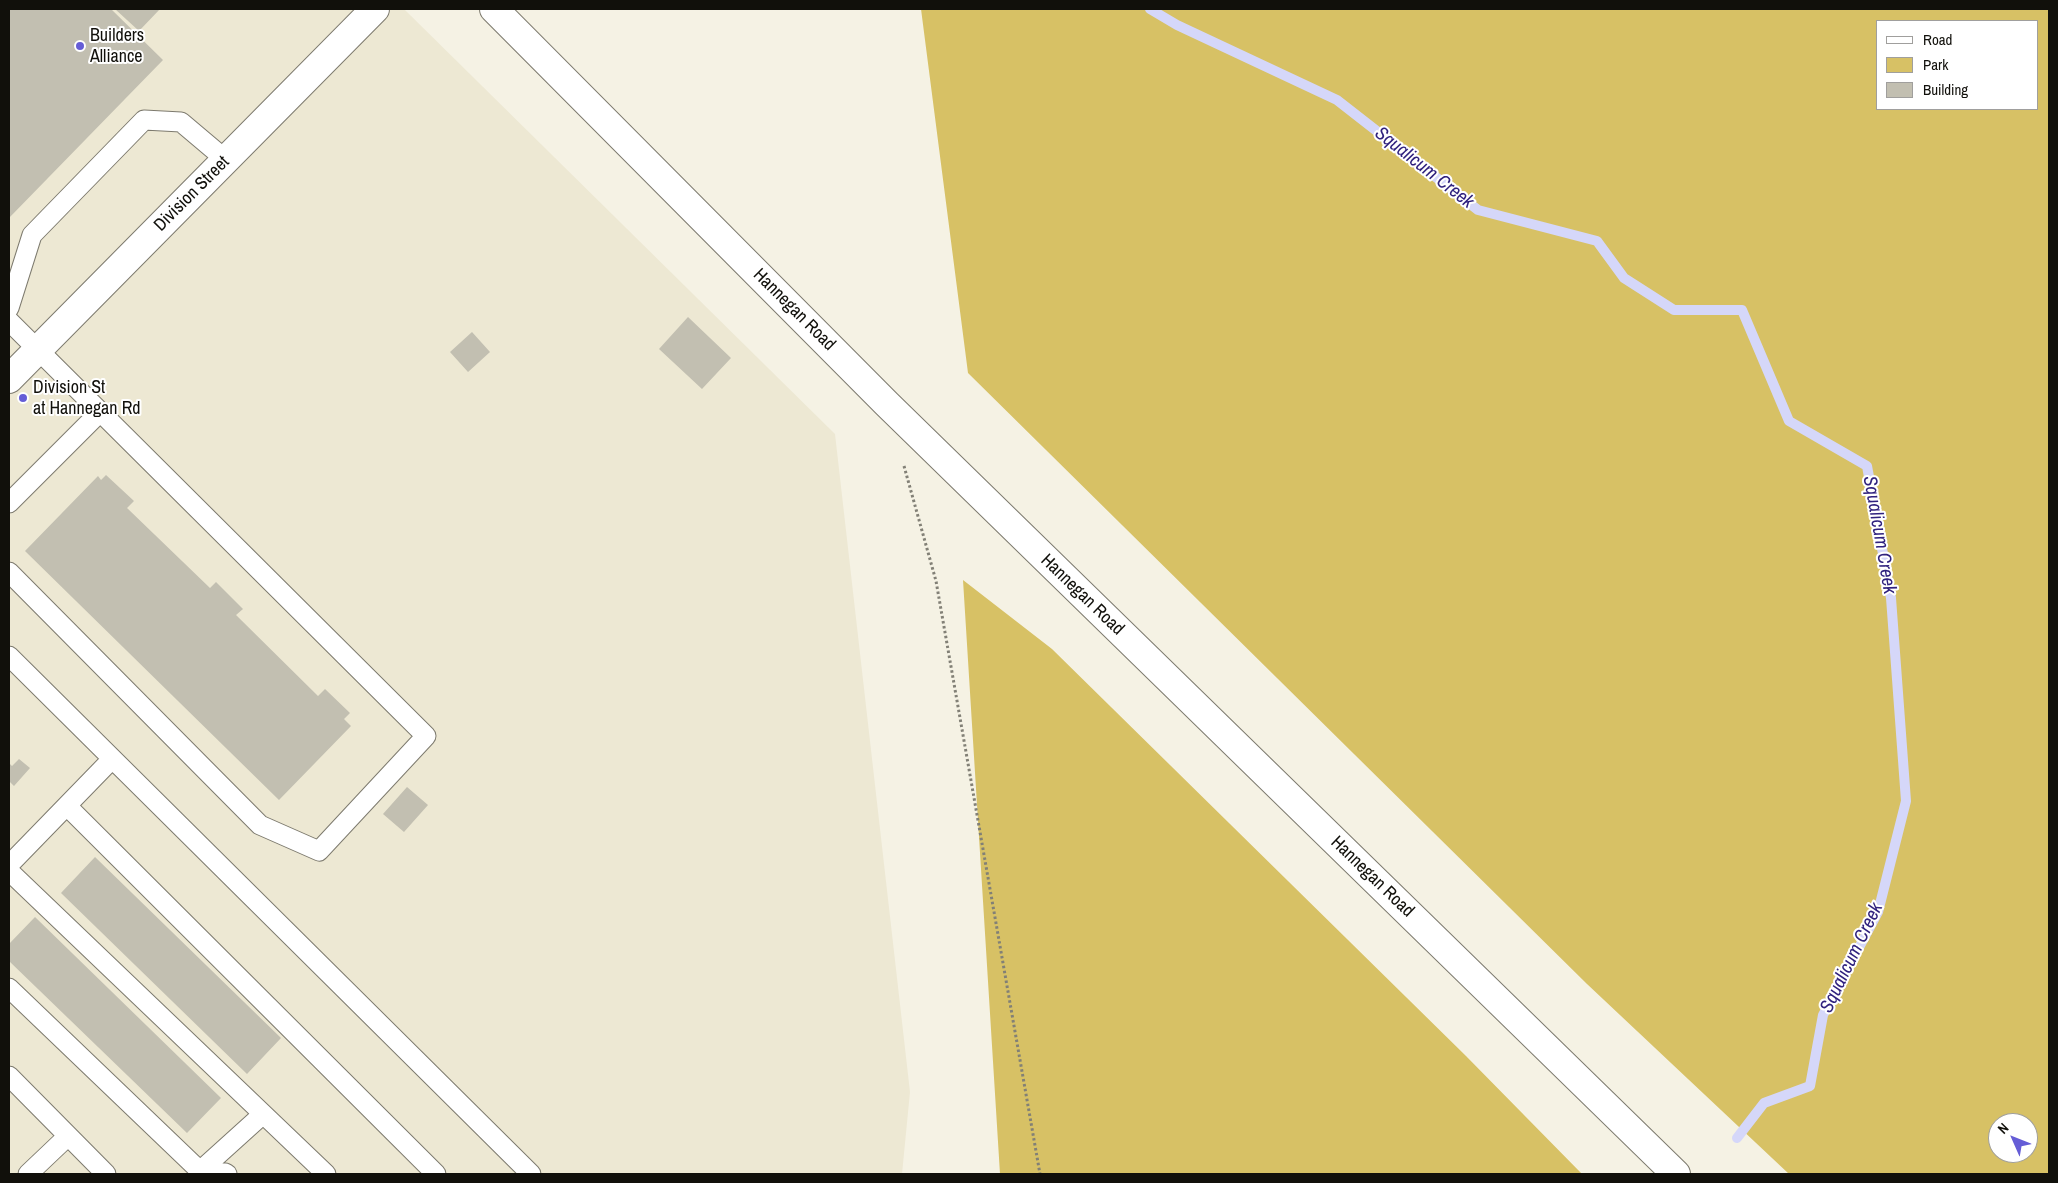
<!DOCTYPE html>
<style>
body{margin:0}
#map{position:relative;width:2058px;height:1183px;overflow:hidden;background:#f5f2e4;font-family:"Archivo Narrow",sans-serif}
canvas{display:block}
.frame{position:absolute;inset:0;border:10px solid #11100b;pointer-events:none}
.legend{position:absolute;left:1876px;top:20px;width:162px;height:90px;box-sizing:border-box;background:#fff;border:1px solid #a09f9d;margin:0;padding:6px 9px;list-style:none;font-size:15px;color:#11100b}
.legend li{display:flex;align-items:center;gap:10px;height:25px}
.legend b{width:25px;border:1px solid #a09f9d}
.north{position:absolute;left:1988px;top:1113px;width:50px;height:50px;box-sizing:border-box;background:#fff;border:1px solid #a09f9d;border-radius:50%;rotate:314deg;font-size:14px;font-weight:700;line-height:20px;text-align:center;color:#11100b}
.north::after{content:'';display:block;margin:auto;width:18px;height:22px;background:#655dd6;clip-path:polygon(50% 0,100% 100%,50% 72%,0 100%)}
</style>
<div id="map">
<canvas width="2058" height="1183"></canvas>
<div class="frame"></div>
<ul class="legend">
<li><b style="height:6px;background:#fff"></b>Road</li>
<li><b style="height:14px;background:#d7c165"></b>Park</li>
<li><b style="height:14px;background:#c2bfb1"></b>Building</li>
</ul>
<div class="north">N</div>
</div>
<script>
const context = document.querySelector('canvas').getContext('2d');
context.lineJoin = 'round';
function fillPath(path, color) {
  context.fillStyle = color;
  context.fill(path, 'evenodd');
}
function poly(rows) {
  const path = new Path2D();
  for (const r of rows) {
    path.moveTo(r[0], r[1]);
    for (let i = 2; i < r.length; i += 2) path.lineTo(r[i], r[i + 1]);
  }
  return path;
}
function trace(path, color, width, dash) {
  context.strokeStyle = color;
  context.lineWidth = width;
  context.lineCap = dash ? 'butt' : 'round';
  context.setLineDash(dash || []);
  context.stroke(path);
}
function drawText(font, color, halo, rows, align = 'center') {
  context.font = font + ' "Archivo Narrow",sans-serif';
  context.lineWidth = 4;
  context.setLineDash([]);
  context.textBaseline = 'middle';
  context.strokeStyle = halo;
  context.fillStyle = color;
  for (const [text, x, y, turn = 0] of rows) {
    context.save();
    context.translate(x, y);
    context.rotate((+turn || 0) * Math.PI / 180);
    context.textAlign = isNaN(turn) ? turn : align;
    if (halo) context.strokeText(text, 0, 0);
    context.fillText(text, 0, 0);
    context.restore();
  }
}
fillPath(poly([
 [9,9,404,9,835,434,910,1092,902,1174,9,1174]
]), '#ede8d3');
fillPath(poly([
 [921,9,2049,9,2049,1174,1789,1174,1587,984,968,373],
 [1877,21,2037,21,2037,109,1877,109],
 [1998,1123,2028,1123,2028,1153,1998,1153],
 [963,580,1052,649,1466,1056,1582,1174,1000,1174]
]), '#d7c165');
trace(poly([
 [1150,9,1177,25,1337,100,1478,210,1597,241,1624,278,1674,310,1742,310,1789,421,1867,466,1891,598,1906,801,1878,912,1823,1015,1810,1086,1764,1103,1737,1138]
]), '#d5d7f9', 10);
fillPath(poly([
 [9,9,111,9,163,60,9,218],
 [115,9,160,9,139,31],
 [688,317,731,358,702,389,659,349],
 [472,332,490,352,468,372,450,352],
 [106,475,134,501,127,508,210,588,216,582,243,609,236,615,318,696,325,689,350,713,344,719,351,726,279,800,25,551,98,476,101,480],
 [19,759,30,768,14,786,9,781,9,763,12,766],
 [407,787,428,805,404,832,383,814],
 [95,857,281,1038,247,1074,61,893],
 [35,917,221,1098,187,1133,9,961,9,944]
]), '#c2bfb1');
const service = poly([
 [9,308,32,235,144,120,181,122,226,160],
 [9,321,426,736,319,851,260,825,9,572],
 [9,503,100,412],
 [9,656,531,1174],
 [67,806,436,1174],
 [9,865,112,759],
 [9,871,326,1174],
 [9,988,200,1171,225,1173,227,1174],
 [9,1076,106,1174],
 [200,1171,262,1115],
 [28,1174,68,1136]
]);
const minor = poly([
 [9,379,375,9]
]);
const secondary = poly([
 [494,9,887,404,1676,1174]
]);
trace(service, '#7d7a6e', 21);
trace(minor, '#7d7a6e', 30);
trace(secondary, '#7d7a6e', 30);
trace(poly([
 [904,466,936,581,1040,1174]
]), '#828076', 3, [2.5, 2.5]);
trace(service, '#fff', 19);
trace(minor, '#fff', 28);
trace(secondary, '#fff', 28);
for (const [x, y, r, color] of [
 [80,46,5,"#655dd6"],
 [23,398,5,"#655dd6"]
]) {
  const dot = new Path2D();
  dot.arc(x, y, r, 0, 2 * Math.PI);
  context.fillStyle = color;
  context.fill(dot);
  trace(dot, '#fff', 2);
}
drawText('18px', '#11100b', '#fff', [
 ["Builders",90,36],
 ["Alliance",90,57],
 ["Division St",33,388],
 ["at Hannegan Rd",33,409]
], 'left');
drawText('18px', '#11100b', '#fff', [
 ["Division Street",192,194,-45],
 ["Hannegan Road",794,310,45],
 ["Hannegan Road",1082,595,44],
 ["Hannegan Road",1372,877,44]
]);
drawText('italic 19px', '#30227e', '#fff', [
 ["Squalicum Creek",1424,168,38],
 ["Squalicum Creek",1879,535,80],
 ["Squalicum Creek",1852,958,-64]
]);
</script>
